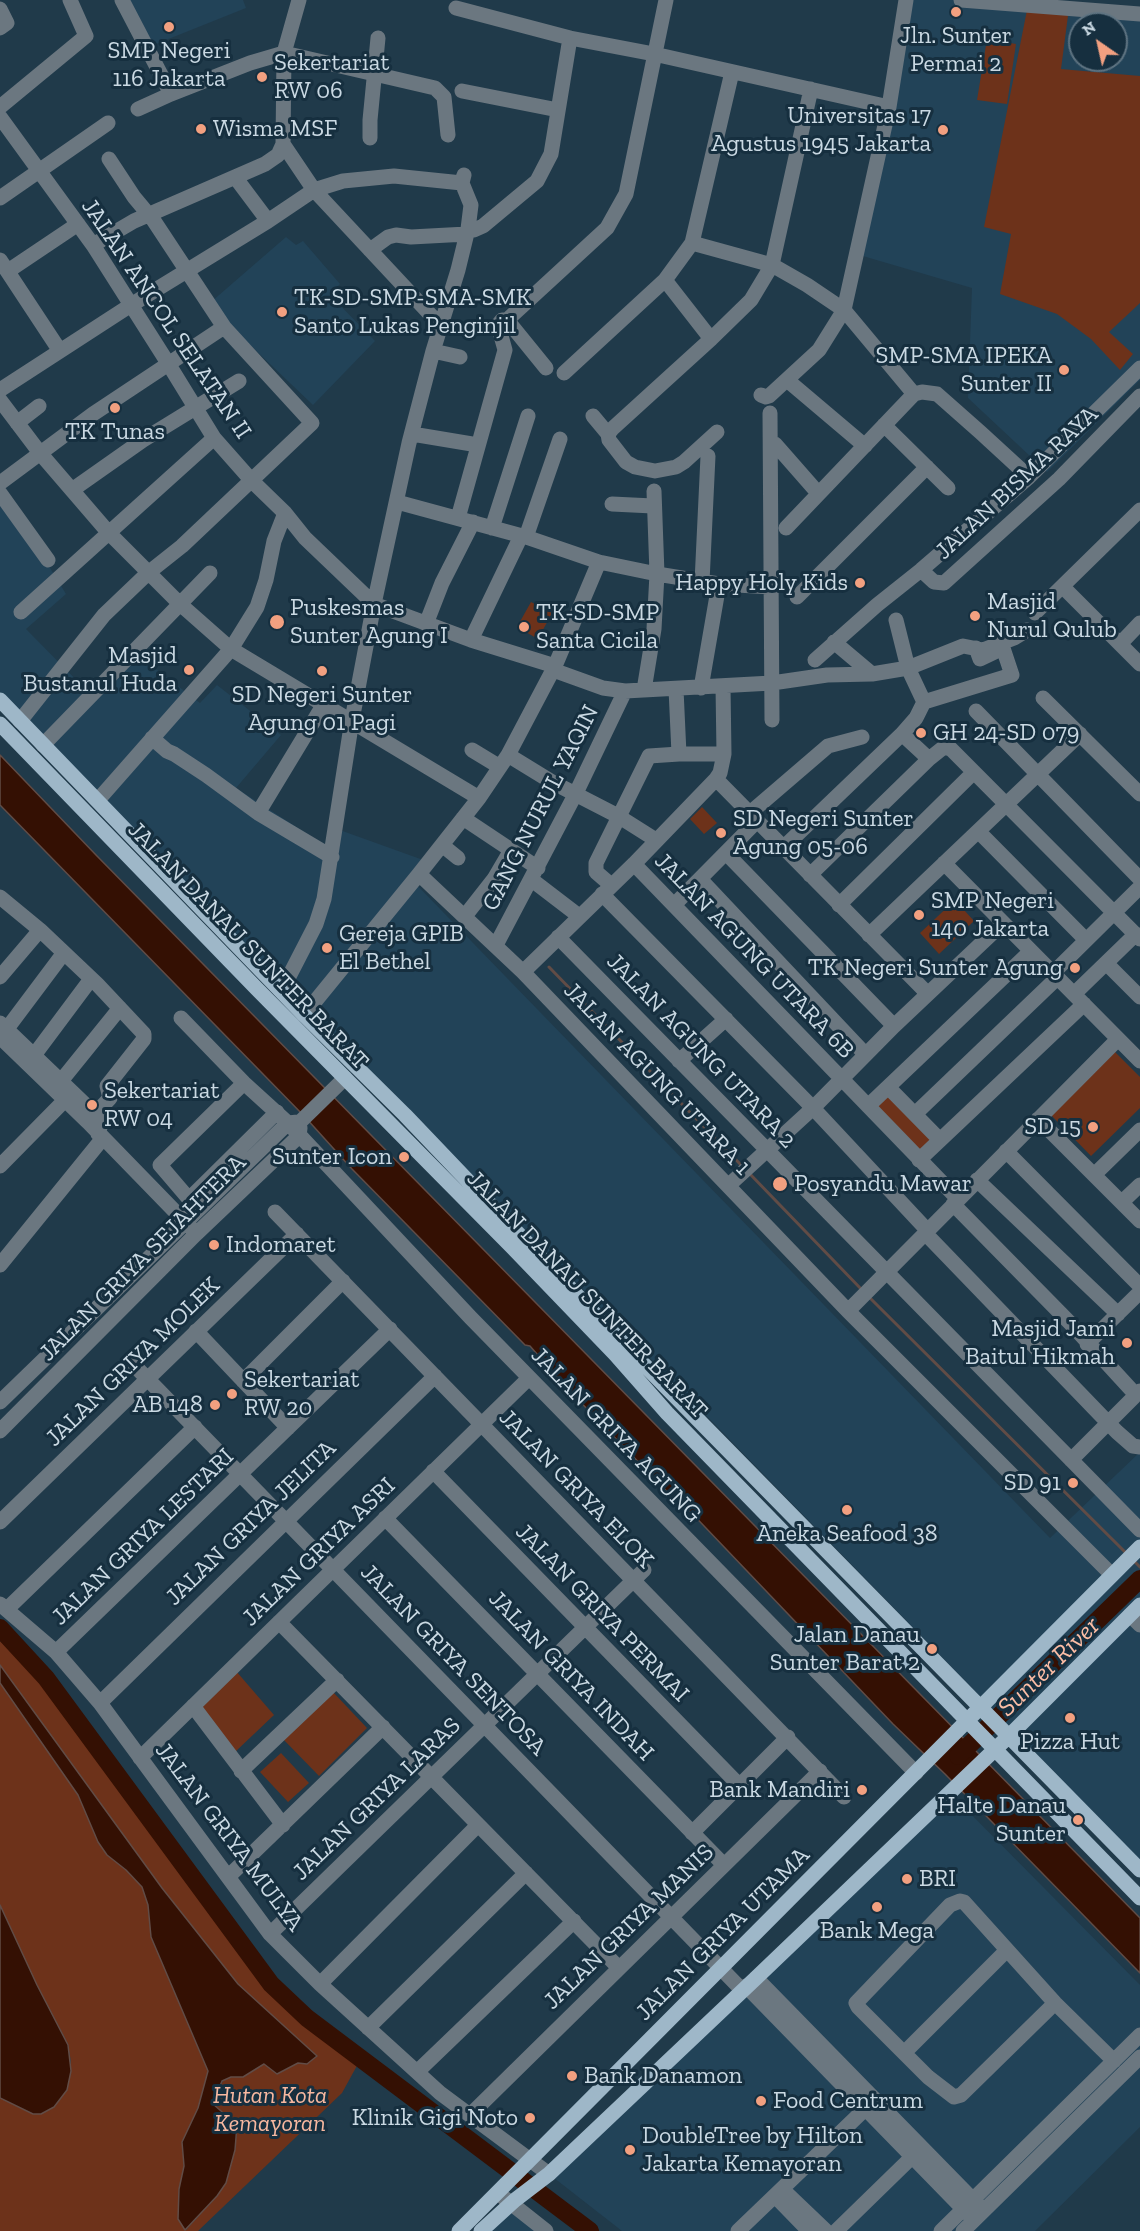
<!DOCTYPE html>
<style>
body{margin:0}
#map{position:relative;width:1140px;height:2231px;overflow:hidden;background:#203a4a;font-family:"Zilla Slab",serif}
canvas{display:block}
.north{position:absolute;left:1068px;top:12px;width:60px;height:60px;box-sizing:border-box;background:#162f3f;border:2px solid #5e7381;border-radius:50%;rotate:326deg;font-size:16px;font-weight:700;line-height:24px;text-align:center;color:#cad9e3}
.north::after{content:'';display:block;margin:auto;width:21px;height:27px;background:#f2a080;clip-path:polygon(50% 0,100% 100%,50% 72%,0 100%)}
</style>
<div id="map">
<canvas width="1140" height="2231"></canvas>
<div class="north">N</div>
</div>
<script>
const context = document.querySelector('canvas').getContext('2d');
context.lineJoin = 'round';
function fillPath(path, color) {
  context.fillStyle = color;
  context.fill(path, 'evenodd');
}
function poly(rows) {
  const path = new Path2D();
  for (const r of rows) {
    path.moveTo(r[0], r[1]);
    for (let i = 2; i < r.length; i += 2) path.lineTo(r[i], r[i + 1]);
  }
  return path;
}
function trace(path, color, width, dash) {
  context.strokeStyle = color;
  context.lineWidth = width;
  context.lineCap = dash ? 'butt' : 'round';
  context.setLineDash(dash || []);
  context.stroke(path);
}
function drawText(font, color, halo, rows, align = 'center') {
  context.font = font + ' "Zilla Slab",serif';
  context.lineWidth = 6;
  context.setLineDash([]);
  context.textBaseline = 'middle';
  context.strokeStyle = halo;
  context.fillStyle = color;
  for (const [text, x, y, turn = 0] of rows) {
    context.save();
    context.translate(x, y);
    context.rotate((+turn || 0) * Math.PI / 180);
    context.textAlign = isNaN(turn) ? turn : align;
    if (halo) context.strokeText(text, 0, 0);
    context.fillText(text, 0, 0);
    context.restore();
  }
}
fillPath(poly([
 [125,0,243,0,246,8,151,46],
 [905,0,961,0,1140,14,1140,380,1047,472,968,398,972,288,856,254],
 [1080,24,1116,24,1116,60,1080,60],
 [286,237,296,245,303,241,340,284,330,295,375,341,313,405,226,322,211,302],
 [4,493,66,594,26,629,93,697,135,653,200,703,217,685,281,735,236,788,332,850,337,829,426,861,411,879,1050,1538,1140,1452,1140,1860,0,692,0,494],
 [954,1797,1140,1985,1140,2127,1035,2231,622,2231,549,2174],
 [511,2204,546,2231,482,2231]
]), '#224358');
fillPath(poly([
 [1028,5,1069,8,1061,69,1140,76,1140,303,1109,332,1133,354,1120,370,1091,339,1057,314,1000,294,1011,234,984,227],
 [987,39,1016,44,1007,104,977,100],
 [531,602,552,613,538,639,517,627],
 [702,807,717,823,704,834,690,819],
 [955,900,974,921,939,954,920,933],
 [1115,1052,1140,1077,1140,1108,1091,1156,1051,1115],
 [890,1094,935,1139,919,1155,874,1109],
 [0,1641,28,1664,263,1982,292,2010,359,2062,342,2093,198,2231,0,2231,0,2098,33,2114,41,2114,54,2107,67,2090,71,2062,68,2044,37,1985,0,1905,0,1683,78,1795,98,1842,107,1855,126,1870,142,1887,148,1905,151,1937,208,2071,198,2108,182,2142,184,2166,179,2189,186,2230,217,2196,226,2183,235,2150,237,2125,213,2104,223,2081,231,2077,243,2077,265,2064,277,2074,298,2063,263,2009,238,1984,162,1888,0,1665],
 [236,1671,274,1715,234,1753,199,1705],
 [333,1692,367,1728,319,1776,283,1739],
 [281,1753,309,1783,288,1802,260,1772]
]), '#6d321a');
const water = poly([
 [0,755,96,855,1140,1918,1140,1973,945,1774,893,1724,684,1505,679,1504,564,1385,530,1346,525,1345,352,1169,305,1117,0,805,0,755],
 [0,1665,162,1888,238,1984,317,2056,307,2064,298,2063,277,2074,264,2064,243,2077,231,2077,222,2081,213,2104,237,2125,235,2150,226,2183,217,2196,185,2230,178,2219,179,2189,184,2166,182,2142,198,2108,208,2071,151,1937,148,1905,142,1887,126,1870,107,1855,98,1842,78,1795,0,1683,0,1665],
 [0,1905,37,1985,68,2045,71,2071,67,2090,54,2107,41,2114,33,2114,0,2098,0,1905]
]);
fillPath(water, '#341003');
trace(water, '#614c46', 1.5);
trace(poly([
 [549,967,742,1166],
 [749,1173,863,1291],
 [870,1298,1127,1554],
 [1133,1560,1140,1567]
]), '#614c46', 3);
trace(poly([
 [0,1628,46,1678,271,1984,307,2018,590,2231],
 [958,1756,1140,1579]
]), '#341003', 18);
trace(poly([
 [122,0,171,94,250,63,284,53,435,88,444,97,448,135],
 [961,0,1140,14],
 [456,8,570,38,654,54,889,107,844,310,819,350,769,396,766,397,761,395],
 [0,9,7,23,0,28],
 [462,91,558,110],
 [0,107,86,36,70,0],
 [889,107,906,0],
 [138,109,171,94],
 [0,117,93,245,166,360,214,438,252,481,285,513,305,538,374,604,471,640,555,666],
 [370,138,370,120,378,38],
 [283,144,314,190,441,326],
 [109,159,134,197,154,221,224,327],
 [235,177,268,221],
 [462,183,471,205,468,229,474,230,483,226,537,181,551,154,570,38],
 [0,198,108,123],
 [692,243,772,265,807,285,844,310,914,394],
 [93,245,134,221,265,164,278,155,283,144,284,53,299,0],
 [370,250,388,237,396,235,411,237,467,234],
 [0,260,60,351],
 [8,271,78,224],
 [665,280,711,339],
 [433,351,460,357],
 [546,368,507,320,607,228,626,194,666,0],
 [564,373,665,280,692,243,732,72],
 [787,380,865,446],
 [0,390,131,305,268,221,314,190,343,181,394,176,462,183,464,175],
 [0,400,40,453,108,532,180,604,231,649,479,798],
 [770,413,772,720],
 [593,416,608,434],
 [17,423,39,406],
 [884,425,948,488],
 [717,432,684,462,676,467,655,471,635,467,626,462,609,440,608,434,612,429,711,339,751,300,772,265,811,89],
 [412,434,478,445],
 [775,444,818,493],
 [0,483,93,414,224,327,312,423,182,546,148,573,104,615,20,721],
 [72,490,143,440,239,381],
 [0,493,48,560],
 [397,502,526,537,599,562,657,574,719,584,701,688],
 [612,504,653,506],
 [458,518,505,350,498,325,502,320,507,320],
 [492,528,528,416],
 [786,528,914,394,922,392,937,394,980,432,1029,477],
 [526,537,560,439],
 [921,570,934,582,944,583,1059,479,1140,396],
 [702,582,708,456],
 [719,584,772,587],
 [1063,587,1140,664],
 [797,597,927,467],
 [21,612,214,438],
 [1035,613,1140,510],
 [896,620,908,668,963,646,983,650,1014,638,1027,630],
 [426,624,442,583,473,522],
 [471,640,521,536],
 [834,642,872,674],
 [1120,644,1140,623],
 [815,660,877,605,921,570,1029,477,1140,368],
 [553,670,603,688,625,691,772,683,827,675,872,674,908,668,924,702,1012,675,1003,648,980,659,976,648],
 [676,689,679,754],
 [644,690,654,629,657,574,654,491],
 [1043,698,1140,794],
 [324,704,258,813,332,857],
 [976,711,1140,879],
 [902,734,929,759],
 [152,738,167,751,174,754,206,775,258,813],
 [43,745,210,573],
 [472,750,500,767],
 [508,755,552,782,618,816,656,840],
 [716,779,928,994],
 [98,800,231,649,257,607,266,580,274,541,285,513],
 [750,813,828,746,862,737],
 [463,818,538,868],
 [978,831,1086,940],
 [442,845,458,858],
 [783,848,902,734,916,718,924,702],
 [726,853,894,1026],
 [944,863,1140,1061],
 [634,864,958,1199],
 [419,874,523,972,848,1311,1112,1575],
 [810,875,929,759,944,747,951,749,1140,939],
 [700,879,865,1054],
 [532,880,579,916],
 [611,885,596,872,596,863,649,756,679,754,724,754],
 [602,894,813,1108,927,1230],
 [0,897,40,930,97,984,144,1034,144,1039,107,1086,110,1098,95,1114,101,1124,98,1134],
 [674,905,757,821],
 [839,905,974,772],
 [465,916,494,879,511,850],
 [869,935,1080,734],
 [558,937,1140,1530],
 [496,945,576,793,625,691],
 [1106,963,1140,997],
 [523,972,634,864,716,779,720,773,724,754,723,686],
 [1053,973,1140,887],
 [0,977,40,930],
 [282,990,316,924,324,899,352,720,374,604,409,443,433,351,458,270,468,229],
 [1074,994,1136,934],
 [304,1015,419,874,479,798,508,755,555,666,599,562],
 [181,1018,244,1083,288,1123,470,1317,916,1773],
 [0,1023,95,1114],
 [6,1030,63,954],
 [0,1037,88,1122,193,1230],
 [35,1054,91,979],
 [679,1061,726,1019],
 [61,1081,120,1008],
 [244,1083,160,1165,189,1199,277,1112],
 [888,1087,940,1140],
 [868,1106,1031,951],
 [915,1114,1057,978],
 [1038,1119,1140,1221],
 [300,1122,345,1078],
 [1006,1151,1140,1286],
 [919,1160,1084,1004],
 [0,1166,65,1100],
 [1094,1175,1140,1130],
 [977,1180,1118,1314],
 [729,1185,813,1108,894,1026,1003,923],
 [1122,1202,1140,1185],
 [953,1204,1070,1323,1136,1395],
 [275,1212,844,1797],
 [925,1233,1117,1432,1133,1446,1140,1447],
 [0,1265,103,1138],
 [848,1311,1118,1039],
 [196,1331,288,1428],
 [1087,1344,1140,1292],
 [131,1362,742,1990],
 [243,1381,343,1281],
 [0,1402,288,1123,298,1122],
 [0,1431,196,1234,299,1136,300,1128],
 [1071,1460,1140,1391],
 [433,1471,739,1785],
 [385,1518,724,1865],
 [0,1522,297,1234],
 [0,1604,56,1652,100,1703,270,1934,320,1984,440,2093,549,2174],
 [7,1609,195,1427],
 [1130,1615,1140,1625],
 [279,1622,619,1968],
 [56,1652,390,1329],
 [100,1703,435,1376],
 [193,1706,283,1825],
 [140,1758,529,1378],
 [241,1771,337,1680],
 [692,1833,788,1737],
 [228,1877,383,1727],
 [270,1934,644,1570],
 [756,1978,983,2210],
 [320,1984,478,1825],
 [746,1986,974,2220],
 [1055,2003,961,2095,954,2097,928,2077,858,2007,856,2003,950,1905,960,1901,964,1902,1055,2003,1114,2061],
 [368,2028,526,1873],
 [904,2053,1007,1950],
 [418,2071,574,1921],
 [470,2115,820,1771],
 [782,2189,826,2231],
 [498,2193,546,2231],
 [775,2196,809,2231],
 [738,2231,865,2109],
 [836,2231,912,2157],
 [941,2231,1140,2035],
 [963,2231,1140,2057]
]), '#6b7780', 15);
trace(poly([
 [0,700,304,1015,405,1115,613,1333,1140,1870],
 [0,724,257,989,512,1247,615,1354,667,1413,1140,1898],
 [459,2231,1140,1547],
 [481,2231,515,2200,549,2174,756,1978,1009,1736,1140,1605]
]), '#9eb7c8', 15);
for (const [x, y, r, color] of [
 [956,12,6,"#f2a080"],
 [169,27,6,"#f2a080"],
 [262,77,6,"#f2a080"],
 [201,129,6,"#f2a080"],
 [943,130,6,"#f2a080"],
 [282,312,6,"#f2a080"],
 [1064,370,6,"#f2a080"],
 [115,408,6,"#f2a080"],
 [860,583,6,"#f2a080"],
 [975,616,6,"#f2a080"],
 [277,622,8,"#f2a080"],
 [524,627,6,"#f2a080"],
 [189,670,6,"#f2a080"],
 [322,671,6,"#f2a080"],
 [921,733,6,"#f2a080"],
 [721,833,6,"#f2a080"],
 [919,915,6,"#f2a080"],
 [327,948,6,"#f2a080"],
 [1075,968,6,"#f2a080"],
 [92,1105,6,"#f2a080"],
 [1093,1127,6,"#f2a080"],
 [404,1157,6,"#f2a080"],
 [780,1184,8,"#f2a080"],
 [214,1245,6,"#f2a080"],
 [1127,1343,6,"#f2a080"],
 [232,1394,6,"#f2a080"],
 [215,1405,6,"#f2a080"],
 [1073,1483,6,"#f2a080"],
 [847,1510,6,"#f2a080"],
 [932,1649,6,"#f2a080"],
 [1070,1718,6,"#f2a080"],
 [862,1790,6,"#f2a080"],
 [1078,1820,6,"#f2a080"],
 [907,1879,6,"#f2a080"],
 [877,1907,6,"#f2a080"],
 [572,2076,6,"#f2a080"],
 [761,2101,6,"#f2a080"],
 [530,2118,6,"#f2a080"],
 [630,2150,6,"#f2a080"]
]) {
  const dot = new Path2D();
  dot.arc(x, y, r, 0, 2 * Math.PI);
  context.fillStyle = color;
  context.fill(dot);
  trace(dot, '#162f3f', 2);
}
drawText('24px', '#cad9e3', '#162f3f', [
 ["Jln. Sunter",956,36,"center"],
 ["Permai 2",956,64,"center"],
 ["SMP Negeri",169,51,"center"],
 ["116 Jakarta",169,79,"center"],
 ["Sekertariat",274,63],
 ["RW 06",274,91],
 ["Universitas 17",931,116,"right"],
 ["Agustus 1945 Jakarta",931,144,"right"],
 ["Wisma MSF",213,129],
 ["TK-SD-SMP-SMA-SMK",294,298],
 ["Santo Lukas Penginjil",294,326],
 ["SMP-SMA IPEKA",1052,356,"right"],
 ["Sunter II",1052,384,"right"],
 ["TK Tunas",115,432,"center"],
 ["Happy Holy Kids",848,583,"right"],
 ["Masjid",987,602],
 ["Nurul Qulub",987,630],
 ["Puskesmas",290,608],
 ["Sunter Agung I",290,636],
 ["TK-SD-SMP",536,613],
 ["Santa Cicila",536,641],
 ["Masjid",177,656,"right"],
 ["Bustanul Huda",177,684,"right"],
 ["SD Negeri Sunter",322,695,"center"],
 ["Agung 01 Pagi",322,723,"center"],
 ["GH 24-SD 079",933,733],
 ["SD Negeri Sunter",733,819],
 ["Agung 05-06",733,847],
 ["SMP Negeri",931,901],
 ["140 Jakarta",931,929],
 ["Gereja GPIB",339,934],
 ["El Bethel",339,962],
 ["TK Negeri Sunter Agung",1063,968,"right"],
 ["Sekertariat",104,1091],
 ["RW 04",104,1119],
 ["SD 15",1081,1127,"right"],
 ["Sunter Icon",392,1157,"right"],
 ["Posyandu Mawar",794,1184],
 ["Indomaret",226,1245],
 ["Masjid Jami",1115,1329,"right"],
 ["Baitul Hikmah",1115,1357,"right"],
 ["Sekertariat",244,1380],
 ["RW 20",244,1408],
 ["AB 148",203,1405,"right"],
 ["SD 91",1061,1483,"right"],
 ["Aneka Seafood 38",847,1534,"center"],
 ["Jalan Danau",920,1635,"right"],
 ["Sunter Barat 2",920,1663,"right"],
 ["Pizza Hut",1070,1742,"center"],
 ["Bank Mandiri",850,1790,"right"],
 ["Halte Danau",1066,1806,"right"],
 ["Sunter",1066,1834,"right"],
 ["BRI",919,1879],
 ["Bank Mega",877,1931,"center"],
 ["Bank Danamon",584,2076],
 ["Food Centrum",773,2101],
 ["Klinik Gigi Noto",518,2118,"right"],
 ["DoubleTree by Hilton",642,2136],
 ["Jakarta Kemayoran",642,2164]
], 'left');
drawText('24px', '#cad9e3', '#162f3f', [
 ["JALAN ANCOL SELATAN II",166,319,56],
 ["JALAN BISMA RAYA",1017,483,-43],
 ["GANG NURUL YAQIN",541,808,-63],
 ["JALAN DANAU SUNTER BARAT",248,946,46],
 ["JALAN AGUNG UTARA 6B",754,956,46],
 ["JALAN AGUNG UTARA 2",701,1051,46],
 ["JALAN AGUNG UTARA 1",657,1079,46],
 ["JALAN GRIYA SEJAHTERA",143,1258,-45],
 ["JALAN DANAU SUNTER BARAT",587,1295,46],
 ["JALAN GRIYA MOLEK",133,1362,-44],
 ["JALAN GRIYA AGUNG",616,1435,46],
 ["JALAN GRIYA ELOK",576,1489,46],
 ["JALAN GRIYA JELITA",251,1523,-44],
 ["JALAN GRIYA LESTARI",143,1537,-44],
 ["JALAN GRIYA ASRI",319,1552,-44],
 ["JALAN GRIYA PERMAI",602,1613,46],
 ["JALAN GRIYA SENTOSA",453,1660,46],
 ["JALAN GRIYA INDAH",571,1676,46],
 ["JALAN GRIYA LARAS",377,1799,-44],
 ["JALAN GRIYA MULYA",229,1837,53],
 ["JALAN GRIYA MANIS",629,1927,-44],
 ["JALAN GRIYA UTAMA",723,1934,-45]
]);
drawText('italic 24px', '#f7b8a0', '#162f3f', [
 ["Hutan Kota",270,2096],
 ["Kemayoran",270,2124]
]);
drawText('italic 26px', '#fbbda5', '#162f3f', [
 ["Sunter River",1049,1667,-44]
]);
</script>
